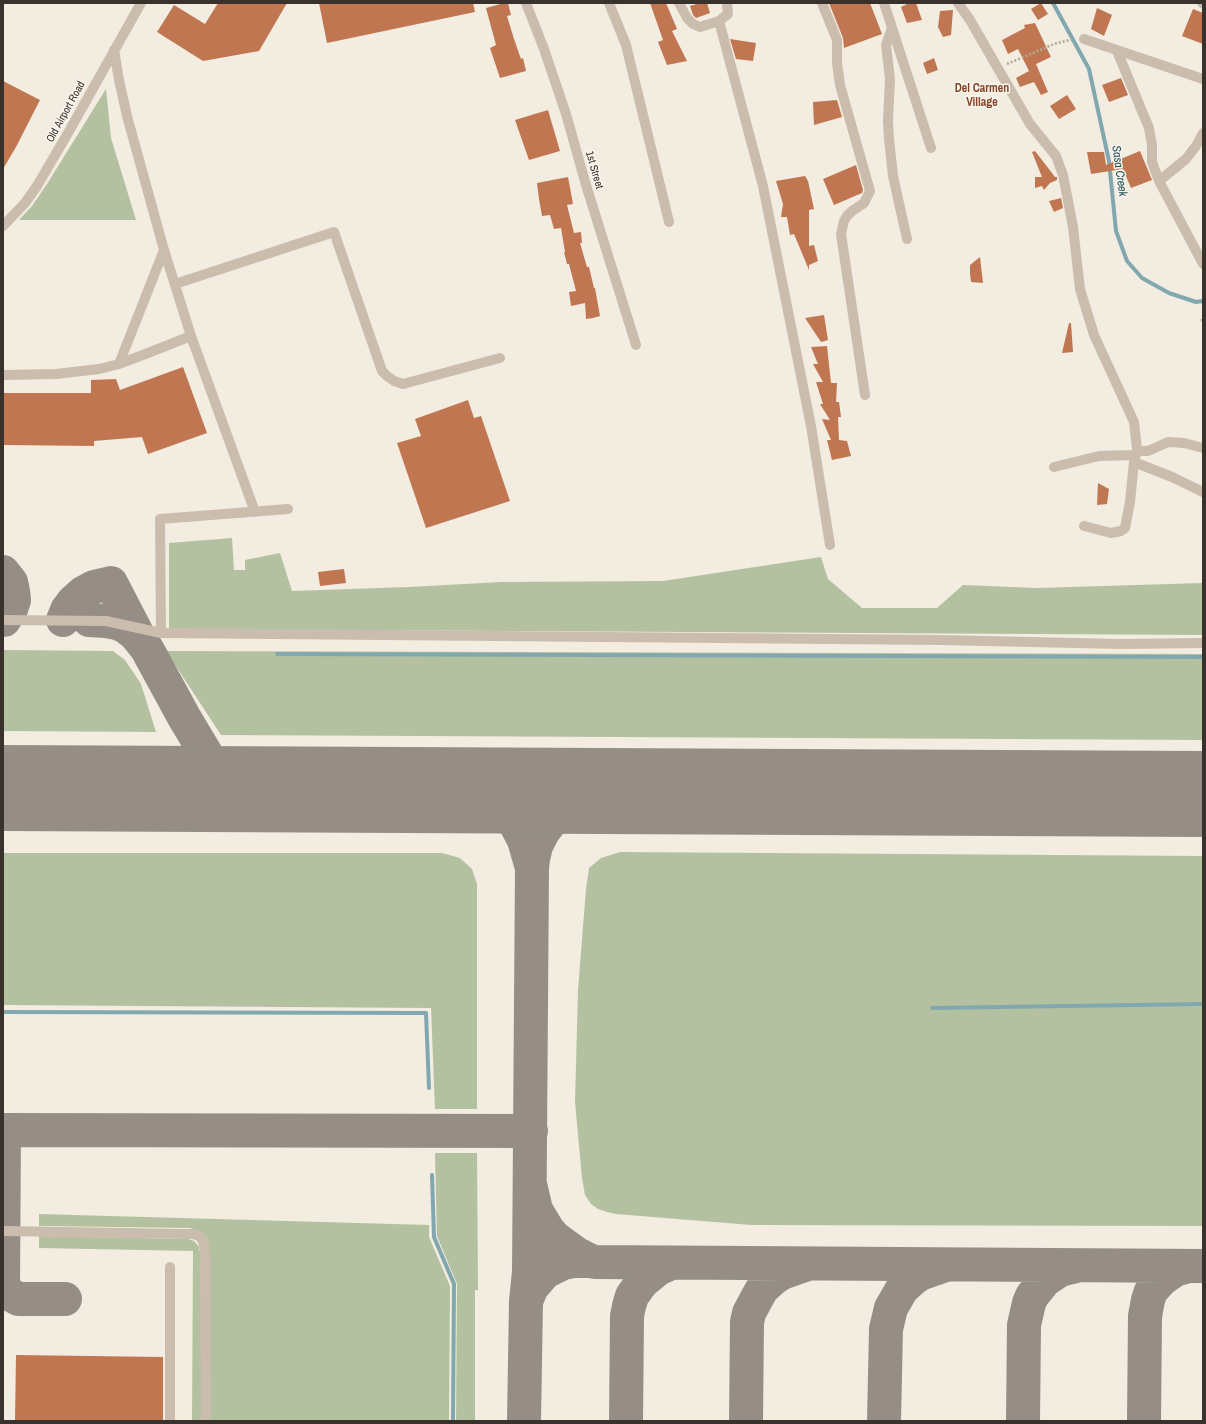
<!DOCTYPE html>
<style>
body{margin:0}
#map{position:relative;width:1206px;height:1424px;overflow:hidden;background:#f3ece1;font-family:"Archivo Narrow",sans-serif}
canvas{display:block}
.frame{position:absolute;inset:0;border:4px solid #39312b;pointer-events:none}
</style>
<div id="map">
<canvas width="1206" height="1424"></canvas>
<div class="frame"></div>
</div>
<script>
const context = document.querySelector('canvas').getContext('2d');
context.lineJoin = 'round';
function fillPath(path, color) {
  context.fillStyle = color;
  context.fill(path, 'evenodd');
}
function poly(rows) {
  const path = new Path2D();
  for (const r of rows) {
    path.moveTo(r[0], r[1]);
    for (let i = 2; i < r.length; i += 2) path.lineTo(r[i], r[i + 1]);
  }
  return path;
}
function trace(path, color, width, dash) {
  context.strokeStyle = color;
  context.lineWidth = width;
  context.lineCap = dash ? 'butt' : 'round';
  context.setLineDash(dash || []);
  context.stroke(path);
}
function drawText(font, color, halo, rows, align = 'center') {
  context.font = font + ' "Archivo Narrow",sans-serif';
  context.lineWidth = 3;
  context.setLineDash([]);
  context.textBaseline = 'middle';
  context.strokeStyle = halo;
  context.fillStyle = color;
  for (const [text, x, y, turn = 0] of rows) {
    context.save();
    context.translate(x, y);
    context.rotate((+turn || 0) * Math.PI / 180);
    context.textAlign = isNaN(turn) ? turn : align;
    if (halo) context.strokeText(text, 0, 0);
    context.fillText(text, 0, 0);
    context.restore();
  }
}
fillPath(poly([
 [106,89,111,138,136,220,19,220,32,206,47,184],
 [232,538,234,570,245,570,245,560,280,553,292,591,409,587,501,582,663,581,821,557,828,579,862,608,937,608,963,585,1037,588,1203,583,1203,635,169,629,169,543],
 [3,650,113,651,125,660,141,684,156,732,3,731],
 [166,651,1203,654,1203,740,221,735],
 [620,852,1203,856,1203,1226,751,1225,616,1214,607,1212,598,1209,591,1204,585,1195,582,1178,575,1102,578,990,586,889,589,868,601,858],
 [3,853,442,853,460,858,472,869,477,884,477,1109,435,1109,431,1008,3,1005],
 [435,1153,477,1153,478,1290,475,1290,475,1421,456,1421,457,1284,437,1236],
 [39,1214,429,1225,429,1237,450,1286,449,1421,210,1421,201,1232,190,1228,39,1226],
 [39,1236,188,1239,194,1241,199,1247,201,1257,202,1421,192,1421,193,1251,39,1248]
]), '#b4c1a1');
trace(poly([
 [1053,3,1089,69,1109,161,1116,231,1127,261,1142,278,1169,293,1196,302,1203,301],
 [277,654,1203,657],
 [932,1008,1203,1004],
 [3,1012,426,1013,429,1088],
 [432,1175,434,1237,454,1284,453,1421]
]), '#81a8af', 4);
trace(poly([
 [3,572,11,582,13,591,14,600,11,609,4,620],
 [63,620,67,610,73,602,83,593,94,587,111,583,140,639],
 [89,620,106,621,117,623,126,627,135,634,140,640,147,649,184,717,227,789],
 [467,790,493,802,505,812,514,821,524,840,532,868],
 [3,1130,531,1131],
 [4,1130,3,1286,8,1293,18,1299,65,1299],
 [530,1184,536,1210,548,1230,555,1238,577,1254,591,1261,595,1262,1203,1266],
 [526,1301,529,1272,532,868,533,859,536,846,543,832,552,820,563,809,577,801,607,791],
 [524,1421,526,1301,532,1287,545,1272,563,1263,573,1261,591,1261],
 [626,1421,627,1316,629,1306,632,1296,642,1282,658,1269,671,1263],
 [746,1421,747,1322,749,1313,757,1298,762,1289,774,1278,782,1273,805,1265],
 [884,1421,886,1329,891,1308,902,1289,913,1279,920,1274,943,1266],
 [1023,1421,1024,1325,1029,1303,1032,1296,1045,1280,1060,1270,1076,1266],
 [1144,1421,1145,1316,1148,1300,1151,1291,1162,1279,1175,1270,1189,1266]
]), '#968e86', 34);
trace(poly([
 [3,788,1203,794]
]), '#968e86', 86);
fillPath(poly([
 [218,3,287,3,259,51,203,61,157,32,174,5,205,24],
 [319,3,473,3,475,12,327,43],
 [504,3,508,3,511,15,507,16,514,39,521,59,523,58,526,71,500,78,490,48,496,45,486,8],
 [650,3,666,3,677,29,672,31,687,61,667,65,658,42,663,40],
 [700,3,707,3,710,13,696,18,693,15,690,6],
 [829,3,870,3,882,34,844,48,843,38],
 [909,3,916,3,922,20,907,23,901,7],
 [1041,3,1048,14,1038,20,1031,9],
 [1097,8,1112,15,1104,36,1091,29],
 [1193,9,1203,13,1203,44,1182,36],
 [953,10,951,35,943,37,938,27,940,11],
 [1035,23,1051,57,1036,64,1048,92,1041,95,1034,82,1020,87,1016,78,1029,71,1018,49,1008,54,1002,40,1025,28,1024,25],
 [730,39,756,43,753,61,736,59],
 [934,58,938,70,927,74,923,63],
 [1121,78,1128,95,1109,102,1102,85],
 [3,81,40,100,16,147,3,169],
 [1067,95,1076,109,1059,119,1050,106],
 [837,100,842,117,814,125,813,102],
 [548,110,560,151,529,160,515,120],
 [1035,151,1055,177,1057,177,1057,180,1050,183,1044,190,1042,186,1035,188,1035,177,1042,177,1032,152],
 [1140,151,1152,180,1131,188,1123,169,1091,174,1087,152,1104,152,1106,165],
 [856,165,863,190,862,193,834,205,823,179],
 [805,176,808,181,814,209,809,210,809,246,814,245,818,261,809,265,809,270,794,234,790,235,787,217,781,217,783,204,776,181],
 [568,177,573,204,567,205,574,233,581,232,582,243,580,243,587,267,589,267,594,288,595,288,600,316,593,318,586,319,585,303,571,306,569,292,576,291,569,264,567,264,564,252,565,252,561,228,554,229,550,215,542,216,539,199,537,183],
 [1061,198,1063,208,1054,212,1049,201],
 [980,257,983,283,971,282,970,274,970,265],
 [824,315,828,340,821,342,805,318],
 [1069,323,1071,323,1073,352,1062,353],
 [827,346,831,383,837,383,836,402,839,402,841,417,838,417,839,440,847,441,851,456,832,460,827,440,831,440,822,419,830,420,820,404,823,404,816,382,823,382,813,364,818,364,811,347],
 [183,367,207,433,148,454,142,437,94,441,94,446,3,445,3,393,91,393,91,380,116,379,120,390],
 [468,400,474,418,481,416,510,501,426,528,397,443,421,436,415,419],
 [1098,483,1109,489,1107,504,1097,505],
 [344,569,346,583,320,586,318,572],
 [16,1355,163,1357,163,1421,15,1421]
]), '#c07751');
trace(poly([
 [1007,64,1054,44,1073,39],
 [1201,321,1203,319]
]), '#b6a897', 2.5, [2, 2]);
trace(poly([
 [526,3,544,49,566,114,586,185,636,345],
 [609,3,626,45,669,222],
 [679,3,687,18,693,24,700,27,719,21,728,14,727,3],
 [822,3,837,40,837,63,840,85,870,191,864,203,852,211,847,216,844,221,841,234,865,395],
 [884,3,931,148],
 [958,3,970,20,1030,124,1056,156,1063,175,1073,227,1080,289,1094,335,1134,422,1137,449,1134,462,1130,502,1125,528,1121,531,1111,533,1084,526],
 [1202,3,1203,3],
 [719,21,763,186,811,426,830,545],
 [892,28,886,45,890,79,888,121,889,139,893,176,907,239],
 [1084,39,1203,79],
 [114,50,119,80,127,116,164,250,191,336,255,512],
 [1117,51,1149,128,1152,145,1152,162,1159,181,1203,264],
 [1159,181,1186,159,1196,146,1203,133],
 [3,226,25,203,37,186,68,133,141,3],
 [175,284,334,232,382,371,387,376,394,381,403,384,500,358],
 [119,364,164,250],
 [3,375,56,374,99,369,119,364,148,353,191,336],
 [1137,451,1148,451,1168,442,1184,443,1203,448],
 [1134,462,1172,477,1203,492],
 [1054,467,1099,456,1136,455],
 [3,620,106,621,161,633,940,640,1121,644,1203,643],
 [161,633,160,519,288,509],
 [3,1231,186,1234,193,1234,199,1236,203,1241,205,1251,206,1421],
 [170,1421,170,1267]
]), '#cbbdad', 10);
drawText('11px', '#39312b', '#faf6ee', [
 ["Old Airport Road",66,112,-61],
 ["1st Street",594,170,74]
]);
drawText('bold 12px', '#854728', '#faf6ee', [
 ["Del Carmen",982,89],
 ["Village",982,103]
]);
drawText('italic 12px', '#225159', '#faf6ee', [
 ["Sasa Creek",1119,171,82]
]);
</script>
